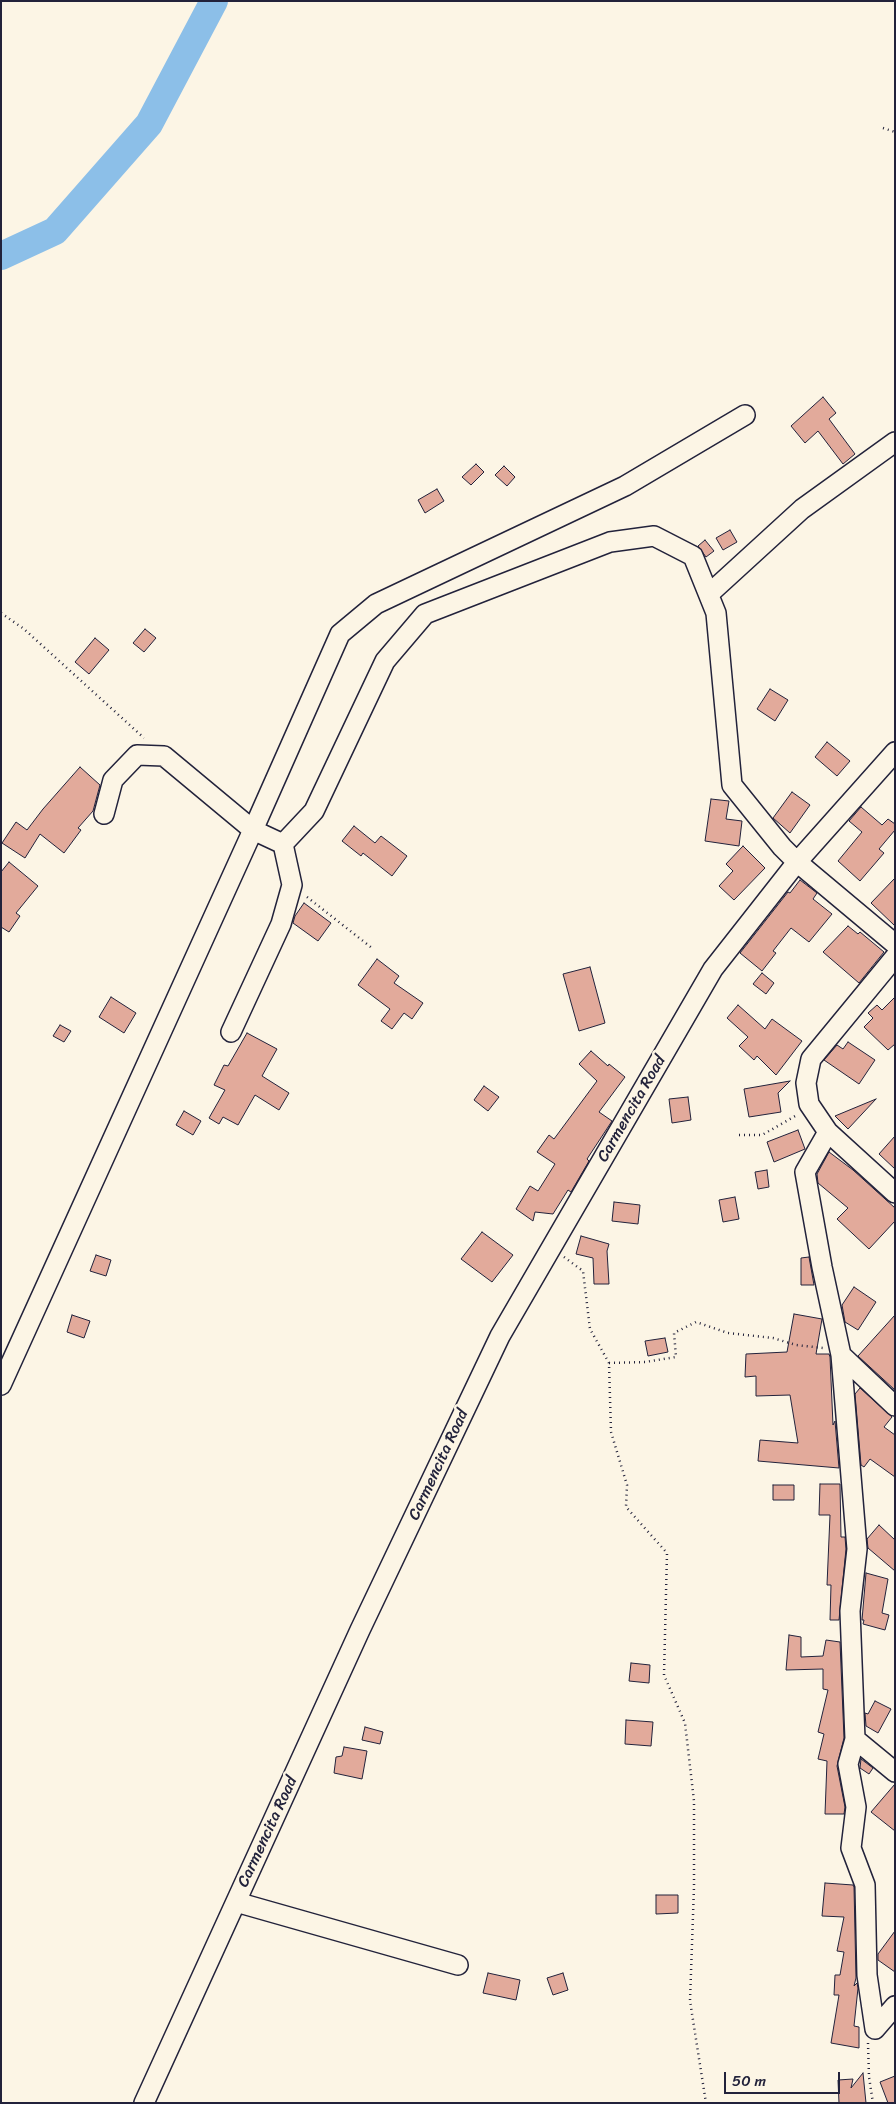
<!DOCTYPE html>
<style>
body{margin:0}
#map{position:relative;width:896px;height:2104px;overflow:hidden;background:#fcf5e5;font-family:Sriracha,sans-serif}
canvas{display:block}
.frame{position:absolute;inset:0;border:2px solid #22223b;pointer-events:none}
.scale{position:absolute;left:724px;top:2072px;width:116px;height:22px;box-sizing:border-box;border:2px solid #22223b;border-top:0;padding-left:6px;font-size:15px;line-height:18px;white-space:nowrap;color:#22223b;-webkit-text-stroke:4px #fcf5e5;paint-order:stroke}
</style>
<div id="map">
<canvas width="896" height="2104"></canvas>
<div class="frame"></div>
<div class="scale">50 m</div>
</div>
<script>
const context = document.querySelector('canvas').getContext('2d');
context.lineJoin = 'round';
function poly(rows) {
  const path = new Path2D();
  for (const r of rows) {
    path.moveTo(r[0], r[1]);
    for (let i = 2; i < r.length; i += 2) path.lineTo(r[i], r[i + 1]);
  }
  return path;
}
function trace(path, color, width, dash) {
  context.strokeStyle = color;
  context.lineWidth = width;
  context.lineCap = dash ? 'butt' : 'round';
  context.setLineDash(dash || []);
  context.stroke(path);
}
function fillPath(path, color) {
  context.fillStyle = color;
  context.fill(path, 'evenodd');
}
function drawText(font, color, halo, rows, align = 'center') {
  context.font = font + ' Sriracha,sans-serif';
  context.lineWidth = 5;
  context.setLineDash([]);
  context.textBaseline = 'middle';
  context.strokeStyle = halo;
  context.fillStyle = color;
  for (const [text, x, y, turn = 0] of rows) {
    context.save();
    context.translate(x, y);
    context.rotate((+turn || 0) * Math.PI / 180);
    context.textAlign = isNaN(turn) ? turn : align;
    if (halo) context.strokeText(text, 0, 0);
    context.fillText(text, 0, 0);
    context.restore();
  }
}
trace(poly([
 [1,256,55,231,149,124,214,1]
]), '#8cbfe8', 28);
const building = poly([
 [823,397,836,413,829,419,855,454,843,464,818,431,805,443,791,426,823,397],
 [476,464,484,472,471,485,462,477,476,464],
 [504,466,515,477,507,486,495,475,504,466],
 [437,489,444,501,425,513,418,500,437,489],
 [730,530,737,542,723,550,716,538,730,530],
 [705,540,714,551,706,557,698,546,705,540],
 [145,629,156,638,144,652,133,643,145,629],
 [95,638,109,650,89,674,75,662,95,638],
 [770,689,788,700,775,721,757,709,770,689],
 [827,742,850,761,837,776,815,757,827,742],
 [80,767,100,785,93,811,78,828,81,830,64,853,40,834,25,858,2,843,16,822,27,830,43,809,80,767],
 [792,792,810,805,790,833,773,818,792,792],
 [711,799,729,801,726,819,742,821,739,846,705,841,711,799],
 [861,807,882,825,888,819,895,824,895,830,879,849,884,853,860,881,838,861,862,832,849,821,861,807],
 [354,826,375,843,381,836,407,856,392,876,363,853,361,856,342,841,354,826],
 [743,846,765,868,734,900,719,886,733,871,726,864,743,846],
 [9,862,38,886,16,913,20,916,9,932,1,927,1,872,9,862],
 [895,878,895,926,871,903,895,878],
 [800,880,817,893,813,899,832,914,809,942,791,928,773,951,776,953,762,971,740,953,788,892,790,893,800,880],
 [304,903,331,923,318,941,293,923,295,916,304,903],
 [848,926,858,934,860,932,884,952,859,983,823,952,848,926],
 [377,959,399,976,394,983,423,1003,412,1019,404,1013,392,1029,381,1021,390,1009,358,985,377,959],
 [590,967,605,1023,579,1031,563,974,590,967],
 [762,973,774,983,766,994,753,984,762,973],
 [111,997,136,1013,124,1033,99,1017,111,997],
 [895,997,895,1044,888,1050,864,1027,873,1018,868,1013,877,1005,882,1010,895,997],
 [738,1005,765,1029,772,1019,802,1041,776,1075,757,1056,754,1060,739,1046,748,1037,727,1018,738,1005],
 [60,1025,71,1031,64,1042,53,1036,60,1025],
 [247,1033,277,1049,262,1076,289,1093,279,1110,255,1095,238,1125,223,1117,219,1124,209,1118,225,1090,214,1085,224,1065,228,1066,247,1033],
 [848,1042,875,1060,859,1084,824,1060,837,1045,843,1049,848,1042],
 [591,1051,608,1066,609,1064,625,1077,599,1112,612,1121,587,1159,589,1161,571,1192,568,1190,553,1214,535,1212,533,1221,516,1209,530,1186,538,1191,555,1164,537,1152,549,1135,554,1139,597,1081,579,1064,591,1051],
 [790,1081,778,1093,781,1112,749,1117,744,1089,790,1081],
 [484,1086,499,1097,488,1111,474,1100,484,1086],
 [688,1097,691,1120,672,1123,669,1099,688,1097],
 [876,1099,848,1129,835,1116,876,1099],
 [184,1111,201,1121,193,1135,176,1125,184,1111],
 [798,1130,805,1149,774,1162,767,1142,798,1130],
 [895,1136,895,1169,879,1154,895,1136],
 [829,1152,853,1170,895,1208,895,1221,869,1249,837,1219,848,1208,818,1183,817,1174,829,1152],
 [767,1170,769,1187,758,1189,755,1172,767,1170],
 [735,1197,739,1219,723,1222,719,1200,735,1197],
 [614,1202,640,1205,638,1224,612,1221,614,1202],
 [482,1232,513,1255,492,1282,461,1259,482,1232],
 [581,1236,609,1244,607,1251,609,1284,594,1284,593,1258,576,1254,581,1236],
 [96,1255,111,1260,106,1276,90,1271,96,1255],
 [809,1257,814,1285,801,1285,801,1258,809,1257],
 [854,1287,876,1302,858,1330,845,1322,842,1305,854,1287],
 [794,1314,822,1319,816,1354,829,1354,830,1357,833,1425,835,1421,839,1468,758,1461,760,1440,798,1443,790,1395,756,1396,756,1376,745,1377,746,1354,787,1352,794,1314],
 [72,1315,90,1321,84,1338,67,1332,72,1315],
 [895,1315,895,1390,858,1356,895,1315],
 [665,1338,668,1352,648,1356,645,1341,665,1338],
 [860,1388,892,1417,884,1427,895,1435,895,1477,870,1459,864,1467,861,1465,855,1394,860,1388],
 [820,1484,840,1484,841,1537,845,1537,846,1549,839,1620,830,1620,831,1585,827,1585,830,1515,819,1515,820,1484],
 [773,1485,794,1485,794,1500,773,1500,773,1485],
 [879,1525,895,1540,895,1571,868,1548,867,1539,879,1525],
 [866,1573,888,1579,882,1613,889,1615,885,1630,863,1624,864,1620,862,1620,866,1573],
 [789,1635,801,1637,801,1657,823,1656,826,1640,840,1642,844,1738,837,1766,845,1807,844,1814,825,1814,827,1761,818,1759,824,1734,818,1732,828,1690,823,1689,823,1669,786,1670,789,1635],
 [631,1663,650,1665,649,1683,629,1681,631,1663],
 [875,1701,891,1709,878,1733,866,1726,865,1713,868,1714,875,1701],
 [626,1720,653,1722,651,1746,625,1744,626,1720],
 [365,1727,383,1732,380,1744,362,1740,365,1727],
 [344,1747,367,1751,362,1779,334,1773,336,1757,342,1756,344,1747],
 [861,1759,873,1768,869,1774,860,1768,861,1759],
 [895,1784,895,1831,871,1812,895,1784],
 [825,1883,853,1885,854,1887,856,1978,854,1986,857,1983,858,1988,854,2026,859,2027,859,2048,831,2043,839,1995,834,1995,835,1975,840,1975,844,1952,837,1951,844,1917,822,1916,825,1883],
 [656,1895,678,1895,678,1913,656,1914,656,1895],
 [895,1931,895,1972,878,1960,878,1954,895,1931],
 [488,1973,520,1980,516,2000,483,1993,488,1973],
 [563,1973,568,1990,553,1995,547,1978,563,1973],
 [863,2073,866,2103,839,2103,838,2080,853,2079,851,2088,863,2073],
 [895,2076,895,2103,888,2103,880,2082,895,2076]
]);
fillPath(building, '#e2aa9b');
trace(building, '#22223b', 1);
const minor = poly([
 [709,594,802,509,895,442],
 [104,814,113,780,137,755,164,756,253,830,340,634,376,604,625,486,745,415],
 [895,957,811,1059,806,1083,809,1104,828,1132,895,1193],
 [231,1032,281,924,292,885,283,844],
 [828,1132,805,1172,822,1267,841,1355,857,1549,850,1611,855,1739,848,1764,856,1807,851,1848,865,1885,867,1975,875,2029],
 [841,1355,895,1406],
 [1,1385,253,830,283,844,314,811,385,661,425,614,610,542,654,536,693,556,716,613,732,785,782,847,797,862,895,944],
 [855,1739,895,1772],
 [236,1902,458,1965],
 [875,2029,895,2006],
 [144,2103,360,1630,500,1336,713,969,797,862,895,752]
]);
trace(minor, '#22223b', 22);
trace(poly([
 [883,128,895,132],
 [1,613,24,629,144,738],
 [307,897,372,948],
 [739,1135,762,1135,797,1115],
 [564,1257,583,1271,590,1329,609,1363,611,1432,627,1485,626,1507,667,1553,664,1675,685,1723,694,1801,694,1887,690,2001,706,2103],
 [609,1363,645,1362,676,1357,674,1333,696,1322,728,1333,773,1338,796,1345,823,1348],
 [868,2043,869,2077,873,2103]
]), '#22223b', 2.5, [1, 4]);
trace(minor, '#fcf5e5', 19);
drawText('16px', '#22223b', '#fcf5e5', [
 ["Carmencita Road",632,1109,-60],
 ["Carmencita Road",439,1465,-65],
 ["Carmencita Road",268,1832,-65]
]);
</script>
